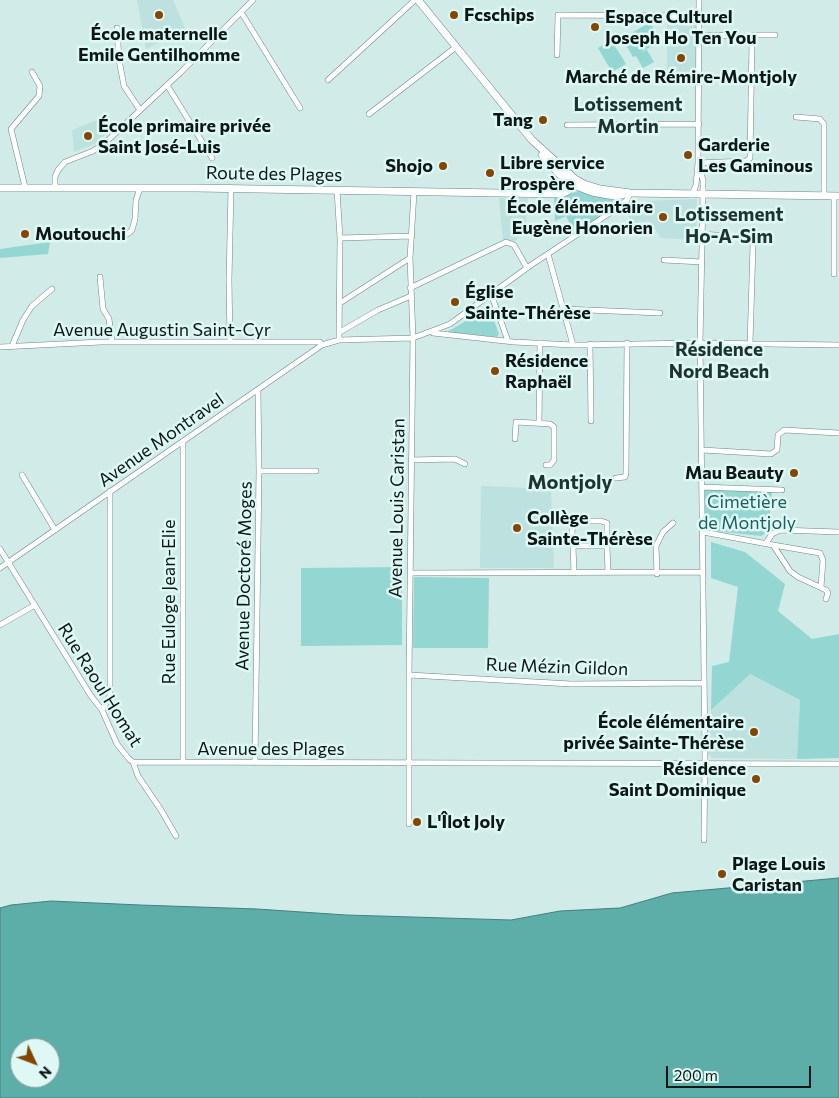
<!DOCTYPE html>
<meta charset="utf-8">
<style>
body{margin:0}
#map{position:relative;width:839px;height:1098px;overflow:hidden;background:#d0ebe8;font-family:Commissioner,sans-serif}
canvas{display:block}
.north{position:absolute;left:10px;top:1038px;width:50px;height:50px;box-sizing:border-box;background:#ddf8f5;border:1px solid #8a9e9c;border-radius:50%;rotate:133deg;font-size:14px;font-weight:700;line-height:20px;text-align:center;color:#0d1716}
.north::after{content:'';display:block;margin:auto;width:18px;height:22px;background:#844703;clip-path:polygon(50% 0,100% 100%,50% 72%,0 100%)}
.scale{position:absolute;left:666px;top:1066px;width:145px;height:22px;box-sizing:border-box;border:2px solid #0d1716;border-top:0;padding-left:6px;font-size:15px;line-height:18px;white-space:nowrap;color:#0d1716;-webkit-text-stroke:4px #ddf8f5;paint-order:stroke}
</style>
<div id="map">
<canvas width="839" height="1098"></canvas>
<div class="north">N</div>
<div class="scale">200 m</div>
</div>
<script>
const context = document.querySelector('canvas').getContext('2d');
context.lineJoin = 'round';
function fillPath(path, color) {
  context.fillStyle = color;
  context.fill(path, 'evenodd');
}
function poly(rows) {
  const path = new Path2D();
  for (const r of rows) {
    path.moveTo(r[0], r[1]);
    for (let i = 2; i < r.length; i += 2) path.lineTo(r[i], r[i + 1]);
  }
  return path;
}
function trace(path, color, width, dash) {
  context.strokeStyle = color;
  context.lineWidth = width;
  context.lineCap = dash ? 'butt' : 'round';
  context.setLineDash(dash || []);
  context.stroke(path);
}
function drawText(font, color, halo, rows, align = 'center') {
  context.font = font + ' Commissioner,sans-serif';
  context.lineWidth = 5;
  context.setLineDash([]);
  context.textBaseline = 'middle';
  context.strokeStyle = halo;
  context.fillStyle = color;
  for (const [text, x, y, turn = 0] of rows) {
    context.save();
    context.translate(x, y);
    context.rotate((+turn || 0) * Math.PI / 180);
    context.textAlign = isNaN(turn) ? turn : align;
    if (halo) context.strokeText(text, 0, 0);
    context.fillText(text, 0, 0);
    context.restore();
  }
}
fillPath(poly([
 [137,0,173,0,186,30,146,49],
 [667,19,696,19,696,84,667,85],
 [102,118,112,126,99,142,74,152,72,130],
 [499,198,528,198,525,230,515,241,503,241],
 [697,199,696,240,661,238,649,221,631,224,628,213,647,211,647,201],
 [481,486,551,489,554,568,480,568],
 [749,674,800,700,797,759,712,758,708,754,711,710]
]), '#bde1de');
fillPath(poly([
 [650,22,660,41,640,53,647,50,654,62,643,68,636,56,633,57,622,39],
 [611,40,626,64,612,72,598,48],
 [577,191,611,199,613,201,612,210,574,232,566,216,555,221,554,197,566,197,573,192],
 [50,242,48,254,0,258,0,249],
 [488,304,499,334,497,337,447,332,466,321],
 [704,487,772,492,768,532,761,536,705,530],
 [711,542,745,552,785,584,778,611,812,639,839,634,839,758,797,759,800,700,750,674,711,710,712,666,729,662,738,587,711,578],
 [402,567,402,645,301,646,301,568],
 [414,577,489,578,488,648,413,648]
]), '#94d6d1');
const water = poly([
 [839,878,839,1098,0,1098,0,908,11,905,51,901,140,905,257,909,346,915,511,920,560,911,620,908,672,893,839,878],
 [20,1048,50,1048,50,1078,20,1078,20,1048]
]);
fillPath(water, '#5dada8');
trace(water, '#45807c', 1);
const street = poly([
 [241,12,300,108],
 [117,28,119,60,124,86,140,110],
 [698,35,745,36,750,37,752,41,750,158,746,161,698,163],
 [750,37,754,35,775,35],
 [557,55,558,15,699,16],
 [328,80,415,0],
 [167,85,212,158],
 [369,114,456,47],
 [796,117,820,119,824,124,824,196],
 [567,125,699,124],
 [698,163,703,180,703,195,700,343,705,754,704,840],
 [25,187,11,129,39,96,40,86,32,72],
 [55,187,55,177,58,170,65,162,93,151,106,142,180,73,253,0],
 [337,190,340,238,339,340],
 [692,195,696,185,698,163,699,0],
 [701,234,743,237,751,240,753,245,750,344],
 [98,237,105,233,122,235,129,233,132,230,135,219,136,200,140,188],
 [340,238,412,236],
 [548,254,573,345],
 [664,260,702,262],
 [834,274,834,196],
 [100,277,103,309,109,319,112,342],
 [410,288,506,242,514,245,527,268],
 [491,294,508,341],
 [340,303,410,258],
 [563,309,660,313],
 [340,332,378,310,411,296],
 [433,333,514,342,573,345,698,343,839,345],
 [230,342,229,280,231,189],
 [590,344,591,421],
 [12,346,23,320,32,306,52,289],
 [0,347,101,342,320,342,322,345],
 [539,423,540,343],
 [515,439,516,422,550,424,554,427,554,460,550,465,546,465],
 [183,442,183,762],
 [702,450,771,454,777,450,778,435,784,430,838,433],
 [411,460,455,459,465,464],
 [259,471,316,471],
 [22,475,55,530],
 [616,478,625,477,626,473,627,343],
 [702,487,782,490],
 [703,532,773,545,790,571,798,577,826,590,828,593,826,599],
 [766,543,772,534,780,530,839,532],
 [773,545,820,553,823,560,821,587],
 [573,546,572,531,575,521,601,521,607,523,607,546],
 [0,549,91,696,102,710,117,744,129,759,133,762,138,776,161,810,176,836],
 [0,568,322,345,339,340,413,338,450,324,531,265,613,211,627,200,630,193],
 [410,573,703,572],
 [574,573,573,546,607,546,608,573],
 [657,574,656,546,663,532,673,523],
 [0,625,35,605],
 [409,675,571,684,704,683],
 [102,710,110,696,110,491],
 [133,762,839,764],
 [255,763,259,471,258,390],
 [409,824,409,675,413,338,410,258,414,192]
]);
const secondary = poly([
 [418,0,532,140,575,179,584,184,600,189,630,193,839,196],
 [542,155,559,174,579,187,592,192,608,195,617,196,625,194],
 [0,188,196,188,561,194,568,191,575,179],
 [551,193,566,183,573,183]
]);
trace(street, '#6e8684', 6);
trace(secondary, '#6e8684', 8);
trace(street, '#fff', 5);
trace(secondary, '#fff', 7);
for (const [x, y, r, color] of [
 [159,15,5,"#844703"],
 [454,15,5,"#844703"],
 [595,27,5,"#844703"],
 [681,58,5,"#844703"],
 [543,120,5,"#844703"],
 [88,136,5,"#844703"],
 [688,155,5,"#844703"],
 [443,166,5,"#844703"],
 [490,173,5,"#844703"],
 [663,217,5,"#844703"],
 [25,234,5,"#844703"],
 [455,302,5,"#844703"],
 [495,371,5,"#844703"],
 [794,473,5,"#844703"],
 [517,528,5,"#844703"],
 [754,732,5,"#844703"],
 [756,779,5,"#844703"],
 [417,822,5,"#844703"],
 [722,874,5,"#844703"]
]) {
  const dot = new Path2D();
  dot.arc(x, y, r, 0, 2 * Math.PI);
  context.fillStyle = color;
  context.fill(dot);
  trace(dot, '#ddf8f5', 2);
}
drawText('bold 18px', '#0d1716', '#ddf8f5', [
 ["Fcschips",464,15],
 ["Espace Culturel",605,17],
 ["Joseph Ho Ten You",605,38],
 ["École maternelle",159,34,"center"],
 ["Emile Gentilhomme",159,55,"center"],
 ["Marché de Rémire-Montjoly",681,77,"center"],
 ["Tang",533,120,"right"],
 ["École primaire privée",98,126],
 ["Saint José-Luis",98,147],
 ["Garderie",698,145],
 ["Les Gaminous",698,166],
 ["Libre service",500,163],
 ["Prospère",500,184],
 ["Shojo",433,166,"right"],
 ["École élémentaire",653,207,"right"],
 ["Eugène Honorien",653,228,"right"],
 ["Moutouchi",35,234],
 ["Église",465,292],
 ["Sainte-Thérèse",465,313],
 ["Résidence",505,361],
 ["Raphaël",505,382],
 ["Mau Beauty",784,473,"right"],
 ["Collège",527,518],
 ["Sainte-Thérèse",527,539],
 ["École élémentaire",744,722,"right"],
 ["privée Sainte-Thérèse",744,743,"right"],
 ["Résidence",746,769,"right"],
 ["Saint Dominique",746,790,"right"],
 ["L'Îlot Joly",427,822],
 ["Plage Louis",732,864],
 ["Caristan",732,885]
], 'left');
drawText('18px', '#0d1716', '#ddf8f5', [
 ["Route des Plages",274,174,1],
 ["Avenue Augustin Saint-Cyr",162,330],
 ["Avenue Montravel",161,440,-35],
 ["Avenue Louis Caristan",397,508,-89],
 ["Avenue Doctoré Moges",244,576,-89],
 ["Rue Euloge Jean-Elie",169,602,-90],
 ["Rue Mézin Gildon",557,667,2],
 ["Rue Raoul Homat",100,685,58],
 ["Avenue des Plages",271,749]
]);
drawText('18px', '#1c5f5b', '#ddf8f5', [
 ["Cimetière",747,502],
 ["de Montjoly",747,523]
]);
drawText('bold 19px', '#1d3331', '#ddf8f5', [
 ["Lotissement",628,105],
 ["Mortin",628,127],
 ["Lotissement",729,215],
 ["Ho-A-Sim",729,237],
 ["Résidence",719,350],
 ["Nord Beach",719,372]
]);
drawText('bold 20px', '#1d3331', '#ddf8f5', [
 ["Montjoly",570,482]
]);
</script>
